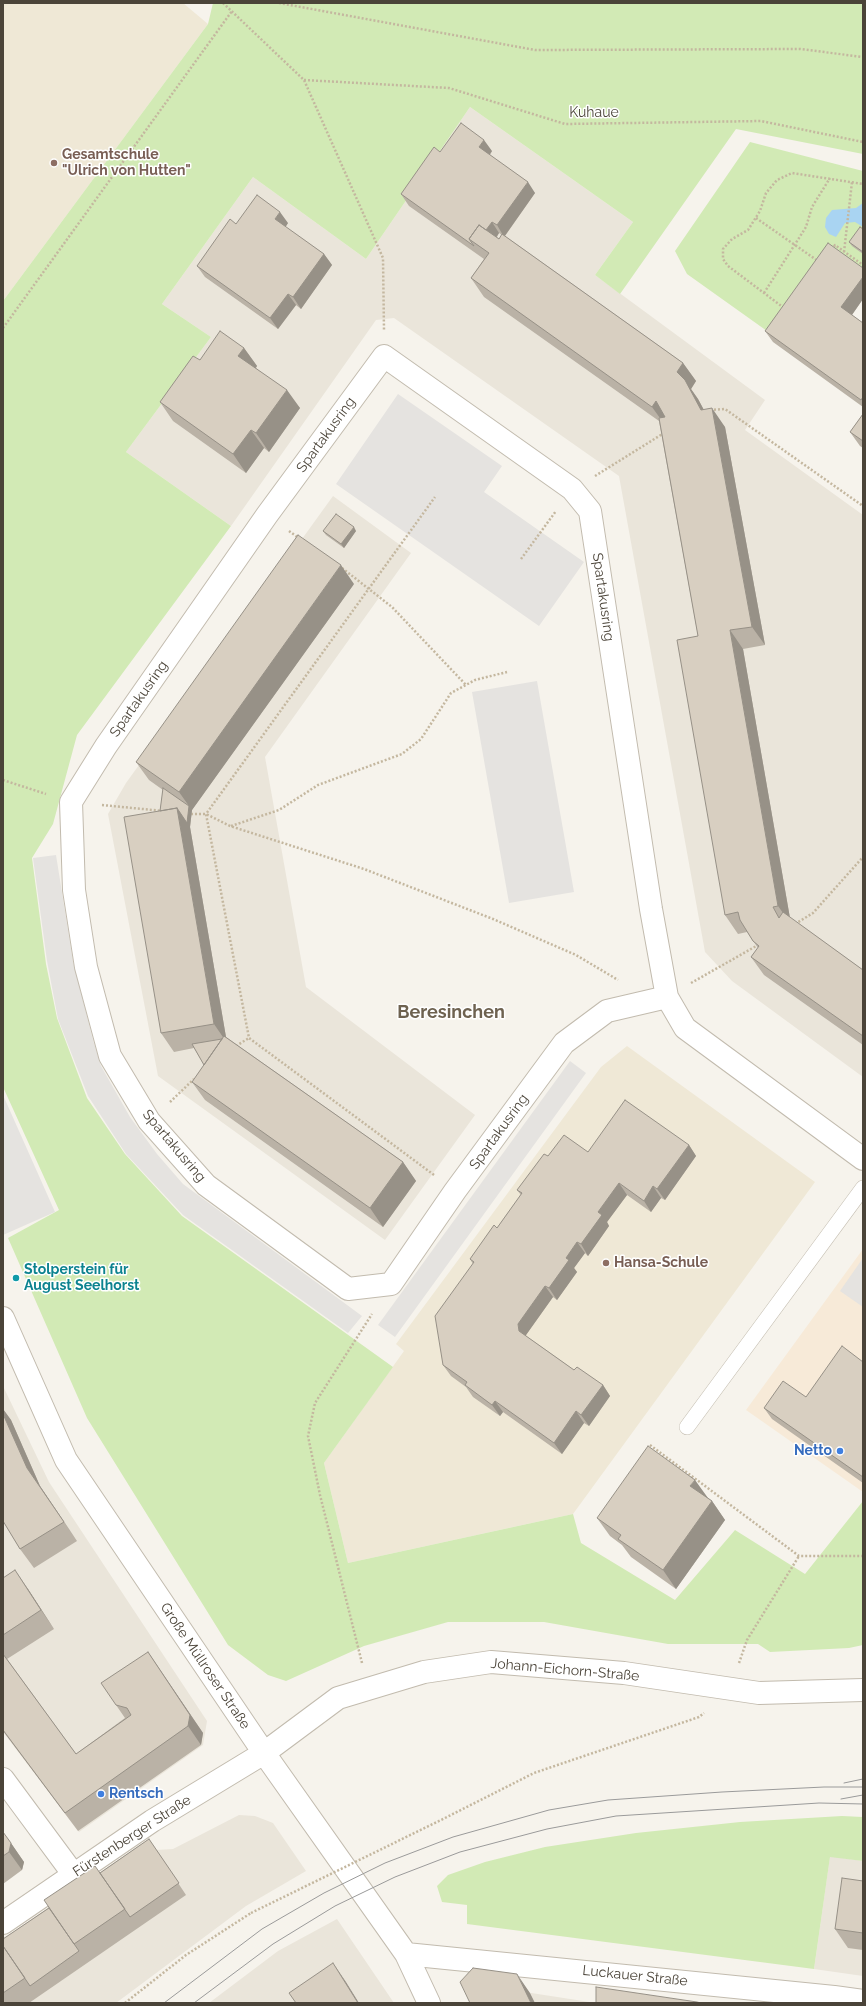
<!DOCTYPE html>
<meta charset="utf-8">
<style>
body{margin:0}
#map{position:relative;width:866px;height:2006px;overflow:hidden;background:#f6f3ec;font-family:Raleway,sans-serif}
canvas{display:block}
.frame{position:absolute;inset:0;border:4px solid #4b4439;pointer-events:none}
</style>
<div id="map">
<canvas width="866" height="2006"></canvas>
<div class="frame"></div>
</div>
<script>
const context = document.querySelector('canvas').getContext('2d');
context.lineJoin = 'round';
function fillPath(path, color) {
  context.fillStyle = color;
  context.fill(path, 'evenodd');
}
function poly(rows) {
  const path = new Path2D();
  for (const r of rows) {
    path.moveTo(r[0], r[1]);
    for (let i = 2; i < r.length; i += 2) path.lineTo(r[i], r[i + 1]);
  }
  return path;
}
function trace(path, color, width, dash) {
  context.strokeStyle = color;
  context.lineWidth = width;
  context.lineCap = dash ? 'butt' : 'round';
  context.setLineDash(dash || []);
  context.stroke(path);
}
function drawText(font, color, halo, rows, align = 'center') {
  context.font = font + ' Raleway,sans-serif';
  context.lineWidth = 3;
  context.setLineDash([]);
  context.textBaseline = 'middle';
  context.strokeStyle = halo;
  context.fillStyle = color;
  for (const [text, x, y, turn = 0] of rows) {
    context.save();
    context.translate(x, y);
    context.rotate((+turn || 0) * Math.PI / 180);
    context.textAlign = isNaN(turn) ? turn : align;
    if (halo) context.strokeText(text, 0, 0);
    context.fillText(text, 0, 0);
    context.restore();
  }
}
fillPath(poly([
 [470,107,633,222,595,275,765,400,745,430,863,515,863,1077,732,981,705,952,619,476,394,318,376,320,231,526,126,452,211,337,162,304,253,177,366,259],
 [333,496,411,553,265,757,306,987,475,1115,385,1240,158,1076,108,814,126,783],
 [3,1386,49,1482,207,1721,203,1745,79,1832,3,1732],
 [239,1815,255,1816,273,1823,306,1871,246,1906,116,2003,3,2003,3,1955,156,1850,173,1849],
 [830,1856,863,1861,863,1976,814,1969],
 [337,1919,394,2003,209,2003,278,1951],
 [486,1986,596,2003,474,2003]
]), '#eae5da');
fillPath(poly([
 [863,1249,863,1492,746,1410]
]), '#f7ead8');
fillPath(poly([
 [3,3,183,3,208,24,3,301],
 [627,1046,815,1182,573,1514,348,1563,324,1463,404,1351,396,1344,601,1067]
]), '#efe8d6');
fillPath(poly([
 [213,3,863,3,863,154,736,129,620,294,595,275,633,222,470,107,366,259,253,177,162,304,211,337,126,452,231,526,77,735,53,824,32,858,46,964,57,1018,87,1098,125,1154,182,1216,393,1367,324,1463,348,1563,573,1514,581,1543,675,1600,735,1530,805,1574,863,1501,863,1645,849,1648,770,1652,758,1644,668,1644,544,1622,448,1622,364,1646,286,1681,268,1675,228,1645,87,1418,8,1238,59,1210,3,1087,3,301,208,24],
 [750,142,863,171,863,269,774,336,687,274,675,251],
 [842,1816,863,1817,863,1861,830,1857,814,1969,467,1924,467,1905,442,1902,437,1886,448,1875,485,1862,545,1847,636,1833,740,1822]
]), '#d2eab5');
fillPath(poly([
 [398,394,502,466,484,492,584,562,539,626,336,484],
 [537,681,574,892,509,903,472,692],
 [56,855,73,961,93,1040,101,1066,130,1117,157,1154,183,1184,362,1316,348,1333,183,1215,126,1154,88,1096,58,1019,47,961,33,858],
 [570,1061,586,1073,395,1337,378,1325],
 [3,1095,55,1212,3,1235],
 [863,1258,863,1307,840,1291]
]), '#e5e3e0');
fillPath(poly([
 [863,203,863,227,855,222,845,223,836,237,829,234,825,227,826,218,832,210,856,208]
]), '#a9d4f2');
const service = poly([
 [687,1427,863,1188]
]);
const minor = poly([
 [667,997,607,1011,564,1043,455,1191,391,1284,348,1289,206,1185,149,1121,110,1056,86,967,74,890,71,802,106,746,267,515,384,356,572,489,590,511,651,909,667,997,685,1028,863,1159],
 [3,1318,66,1460,264,1753,406,1954,429,2003],
 [3,1779,74,1875],
 [3,1923,152,1821,264,1753,338,1698,424,1672,491,1662,624,1673,759,1693,863,1690],
 [406,1954,834,1997,863,2001]
]);
trace(service, '#c2bbae', 16);
trace(minor, '#c2bbae', 24);
trace(poly([
 [223,3,304,80,383,258,384,330],
 [279,3,535,50,800,49,863,57],
 [304,80,449,88,565,124,761,121,863,142],
 [756,218,818,261],
 [832,250,835,245,863,265],
 [844,252,852,182],
 [764,293,806,227,812,207,830,178],
 [784,308,728,266,723,259,723,249,732,239,748,230,760,211,766,193,777,180,792,173,863,184],
 [3,328,232,11],
 [710,410,725,409,863,506],
 [595,476,664,433],
 [289,531,300,539],
 [521,559,556,511],
 [342,568,392,607,466,685],
 [3,780,46,794],
 [102,805,163,811],
 [191,814,206,814,230,826,364,869,493,919,576,955,618,980],
 [231,826,279,810,318,785,402,754,421,739,451,693,475,680,507,672],
 [795,924,813,913,863,857],
 [691,983,758,945],
 [236,1046,249,1038],
 [170,1102,194,1079],
 [434,1175,249,1038,206,814,435,497],
 [650,1445,799,1556,863,1556],
 [362,1663,320,1495,308,1436,315,1403,372,1314],
 [739,1663,747,1640,799,1556],
 [445,1818,534,1773,699,1717,704,1713],
 [125,2003,186,1955,251,1913]
]), '#c4b79f', 2.5, [2, 2]);
trace(service, '#fff', 15);
trace(minor, '#fff', 22);
trace(poly([
 [844,1783,863,1779],
 [841,1799,863,1795],
 [164,2003,262,1929,324,1893,385,1863,453,1837,549,1810,608,1800,722,1792,824,1787,863,1787],
 [194,2003,273,1944,335,1906,395,1877,460,1852,547,1829,616,1816,819,1803,863,1804]
]), '#9a9a9a', 1);
trace(poly([
 [251,1913,445,1818]
]), '#c4b79f', 2.5, [2, 2]);
fillPath(poly([
 [492,151,490,155,535,193,505,236,683,363,696,381,691,389,698,399,704,410,725,427,765,645,743,649,790,918,863,970,863,1045,764,975,751,957,758,948,747,932,738,934,725,915,698,636,659,421,484,297,471,278,484,259,409,206,401,194,440,152],
 [499,233,502,235,499,239,497,237],
 [288,223,285,227,324,254,332,265,301,309,296,305,278,329,205,277,197,266,236,224],
 [863,229,863,254,852,246,849,242],
 [863,268,863,299,852,315,863,323,863,407,773,342,765,331],
 [244,348,257,366,256,368,300,408,269,452,264,448,246,473,173,421,160,402,200,360],
 [863,414,863,448,860,446,850,432],
 [323,531,356,531,344,548,326,535],
 [354,584,192,810,190,827,226,1037,403,1162,416,1181,383,1227,205,1100,192,1082,204,1065,194,1048,174,1052,161,1033,160,811,163,790,149,780,136,762],
 [689,1145,696,1156,665,1200,661,1198,651,1212,627,1195,607,1222,609,1226,588,1256,585,1253,574,1268,577,1272,557,1300,553,1297,526,1335,526,1336,574,1370,603,1385,610,1396,589,1426,584,1423,562,1454,503,1412,500,1416,473,1397,466,1387,451,1376,443,1365,473,1264,470,1259,497,1228,521,1195,517,1190,548,1156,588,1152],
 [863,1362,863,1483,772,1419,764,1408,806,1397],
 [3,1409,11,1420,40,1486,77,1541,34,1568,20,1549,3,1521],
 [708,1498,712,1501,725,1520,676,1589,631,1557,622,1545,610,1536,597,1518],
 [3,1578,28,1589,54,1629,7,1659,76,1754,125,1718,116,1705,148,1652,203,1733,201,1745,78,1831,3,1731],
 [3,1832,24,1862,22,1870,3,1884],
 [149,1839,186,1895,138,1928,138,1927,138,1928,29,2003,3,2003,3,1939],
 [863,1881,863,1950,848,1948,835,1929]
]), '#bab2a6');
fillPath(poly([
 [484,140,492,151,487,158,479,147],
 [528,182,535,193,504,237,497,225],
 [280,212,288,223,283,231,275,219],
 [492,222,499,233,487,251,476,244],
 [324,254,332,265,301,309,293,297],
 [863,277,863,299,849,319,841,307],
 [288,294,296,305,278,329,270,318],
 [244,348,257,366,251,374,238,356],
 [683,363,696,381,691,389,698,399,714,429,701,410,677,372],
 [287,390,300,408,269,452,256,433],
 [656,401,669,420,665,425,652,407],
 [712,408,725,427,765,645,752,627],
 [251,430,264,448,246,473,233,454],
 [354,527,356,531,344,548,341,544],
 [341,565,354,584,192,810,190,827,227,1043,214,1024,177,808,189,806,179,792],
 [730,630,743,649,791,924,778,906],
 [689,1145,696,1156,665,1200,657,1189],
 [403,1162,416,1181,383,1227,370,1208],
 [619,1183,627,1195,607,1222,609,1226,588,1256,581,1244,598,1212],
 [653,1186,661,1198,651,1212,644,1201],
 [577,1242,585,1253,574,1268,577,1272,557,1300,549,1288,566,1258],
 [545,1286,553,1297,526,1335,527,1343,519,1331,518,1324],
 [603,1385,610,1396,589,1426,581,1415],
 [495,1401,503,1412,500,1416,492,1405],
 [3,1409,11,1420,40,1486,77,1541,27,1468,3,1414],
 [576,1411,584,1423,562,1454,554,1443],
 [695,1480,708,1498,703,1505,690,1486],
 [712,1501,725,1520,676,1589,663,1570],
 [15,1570,28,1589,54,1629,41,1610],
 [148,1652,203,1733,201,1745,188,1726],
 [11,1843,24,1862,22,1870,9,1852],
 [333,1963,346,1982,359,2003,358,2003],
 [517,1974,530,1993,535,2003,531,2003]
]), '#979187');
const building = poly([
 [461,123,484,140,479,147,528,182,497,225,492,222,486,230,479,225,469,239,474,246,401,194,434,147,440,152,461,123],
 [257,195,280,212,275,219,324,254,293,297,288,294,270,318,197,266,230,219,236,224,257,195],
 [479,225,499,239,502,234,683,363,677,372,685,380,701,410,712,408,752,627,730,630,778,906,773,907,779,918,783,912,863,970,863,1036,751,957,759,946,753,941,740,920,738,912,725,915,677,640,698,636,659,418,665,417,656,401,652,407,471,278,489,253,469,239,479,225],
 [860,227,863,229,863,252,849,242,860,227],
 [828,243,863,268,863,277,841,307,863,323,863,397,861,400,765,331,828,243],
 [220,331,244,348,238,356,287,390,256,433,251,430,233,454,160,402,193,356,200,360,220,331],
 [863,414,863,441,850,432,863,414],
 [336,514,354,527,341,544,323,531,336,514],
 [298,535,341,565,179,792,136,762,298,535],
 [163,788,189,806,187,823,177,808,160,811,163,788],
 [177,808,214,1024,161,1033,124,817,177,808],
 [224,1036,403,1162,370,1208,192,1082,224,1036],
 [222,1039,204,1065,192,1044,222,1039],
 [625,1100,689,1145,657,1189,653,1186,644,1201,619,1183,598,1212,602,1215,581,1244,577,1242,566,1258,569,1260,549,1288,545,1286,518,1324,519,1331,574,1370,577,1367,603,1385,581,1415,576,1411,554,1443,495,1401,492,1405,465,1385,467,1382,443,1365,435,1316,474,1262,470,1259,494,1225,497,1228,522,1193,517,1190,544,1154,548,1156,564,1135,588,1152,625,1100],
 [842,1346,863,1362,863,1477,764,1408,783,1381,806,1397,842,1346],
 [3,1414,27,1468,64,1522,20,1549,3,1521,3,1414],
 [648,1446,695,1480,690,1486,712,1501,663,1570,618,1539,621,1535,597,1518,648,1446],
 [15,1570,41,1610,3,1635,3,1578,15,1570],
 [148,1652,190,1715,188,1726,65,1813,3,1730,3,1654,76,1754,131,1715,127,1708,116,1705,101,1683,148,1652],
 [3,1832,11,1843,9,1852,3,1856,3,1832],
 [149,1839,179,1883,130,1917,100,1873,149,1839],
 [95,1866,125,1909,74,1944,44,1900,95,1866],
 [842,1878,863,1881,863,1933,835,1929,842,1878],
 [49,1908,79,1951,30,1986,3,1946,3,1939,49,1908],
 [3,1946,25,1978,3,1993,3,1946],
 [333,1963,358,2003,296,2003,289,1993,333,1963],
 [473,1968,517,1974,531,2003,470,2003,460,1982,473,1968],
 [596,1987,697,2002,701,2003,596,2003,596,1987]
]);
fillPath(building, '#d8cfc1');
trace(building, '#979187', 1);
for (const [x, y, r, color] of [
 [54,163,4,"#8d6e63"],
 [606,1263,4,"#8d6e63"],
 [16,1278,4,"#0f9aa8"],
 [840,1451,4,"#3f7fe0"],
 [101,1794,4,"#3f7fe0"]
]) {
  const dot = new Path2D();
  dot.arc(x, y, r, 0, 2 * Math.PI);
  context.fillStyle = color;
  context.fill(dot);
  trace(dot, '#fff', 1.5);
}
drawText('14px', '#4b4439', '#fff', [
 ["Kuhaue",594,113],
 ["Spartakusring",326,435,-54],
 ["Spartakusring",603,597,82],
 ["Spartakusring",139,699,-55],
 ["Spartakusring",499,1132,-54],
 ["Spartakusring",174,1146,50],
 ["Große Müllroser Straße",205,1666,56],
 ["Johann-Eichorn-Straße",565,1670,5],
 ["Fürstenberger Straße",132,1836,-33],
 ["Luckauer Straße",635,1976,6]
]);
drawText('bold 14px', '#785e54', '#fff', [
 ["Gesamtschule",62,155],
 ["\"Ulrich von Hutten\"",62,171],
 ["Hansa-Schule",614,1263]
], 'left');
drawText('bold 14px', '#0d838f', '#fff', [
 ["Stolperstein für",24,1270],
 ["August Seelhorst",24,1286]
], 'left');
drawText('bold 14px', '#366cbe', '#fff', [
 ["Netto",832,1451],
 ["Rentsch",109,1794,"left"]
], 'right');
drawText('bold 18px', '#6e6250', '#fff', [
 ["Beresinchen",451,1013]
]);
</script>
